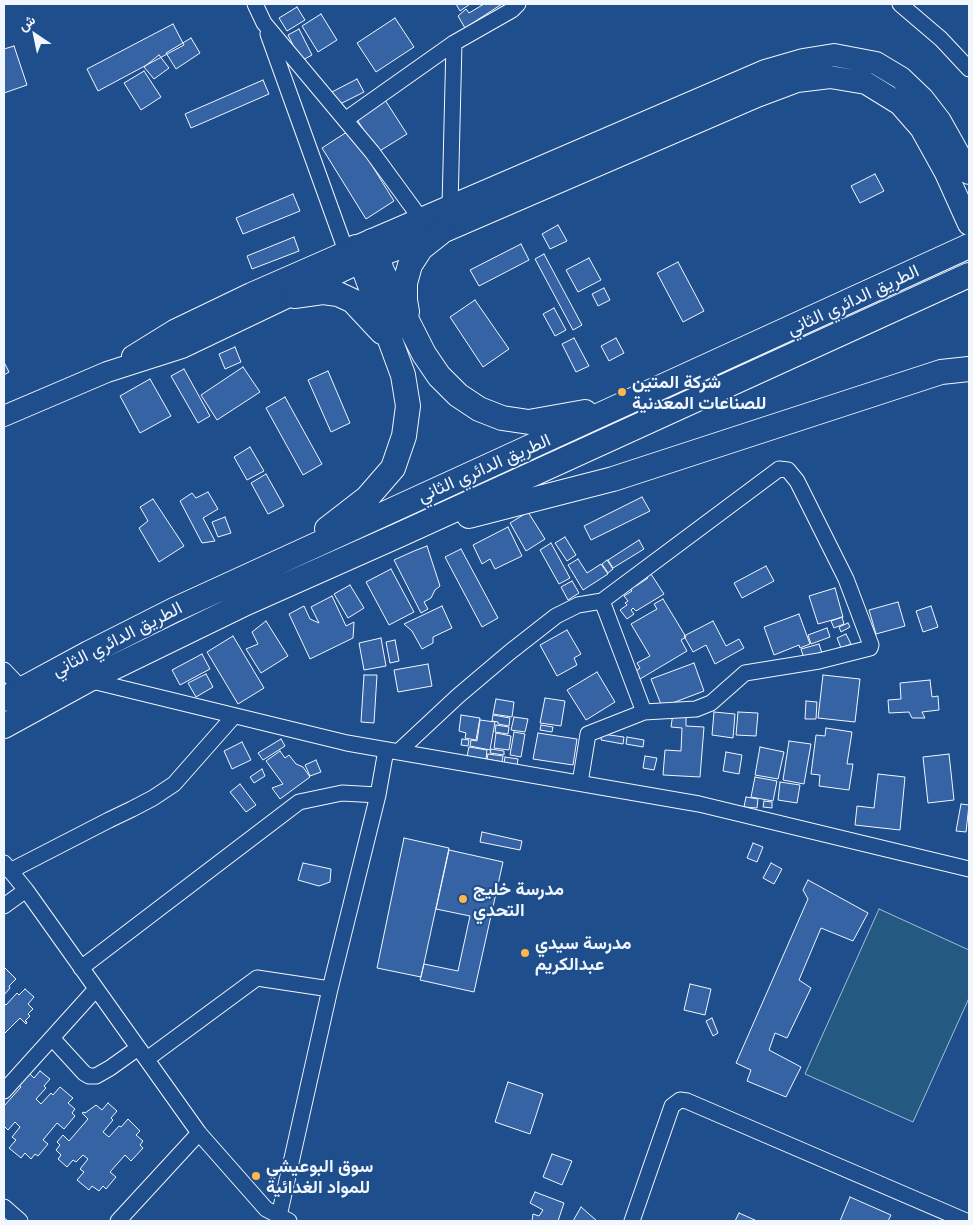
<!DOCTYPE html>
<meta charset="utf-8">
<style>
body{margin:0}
#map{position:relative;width:973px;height:1225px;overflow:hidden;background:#1f4e8c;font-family:Lato,Vazirmatn,sans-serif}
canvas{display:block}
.frame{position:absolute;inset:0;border:5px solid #f2f6ff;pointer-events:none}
.north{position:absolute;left:10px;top:10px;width:50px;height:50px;-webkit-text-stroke:4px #1f4e8c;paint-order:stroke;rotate:326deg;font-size:14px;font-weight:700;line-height:20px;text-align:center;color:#f2f6ff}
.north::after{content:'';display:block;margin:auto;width:18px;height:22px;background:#f2f6ff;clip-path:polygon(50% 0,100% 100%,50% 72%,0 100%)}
</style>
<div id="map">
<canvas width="973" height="1225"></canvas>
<div class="frame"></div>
<div class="north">ش</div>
</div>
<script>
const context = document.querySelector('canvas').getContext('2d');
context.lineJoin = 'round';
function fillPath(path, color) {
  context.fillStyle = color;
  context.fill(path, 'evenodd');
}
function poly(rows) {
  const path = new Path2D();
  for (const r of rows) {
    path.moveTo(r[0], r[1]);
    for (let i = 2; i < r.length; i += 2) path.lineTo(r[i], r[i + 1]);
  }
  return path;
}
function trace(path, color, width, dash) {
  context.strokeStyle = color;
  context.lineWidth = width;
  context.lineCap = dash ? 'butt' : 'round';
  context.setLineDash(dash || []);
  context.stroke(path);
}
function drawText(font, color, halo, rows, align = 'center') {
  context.font = font + ' Lato,Vazirmatn,sans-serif';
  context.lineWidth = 4;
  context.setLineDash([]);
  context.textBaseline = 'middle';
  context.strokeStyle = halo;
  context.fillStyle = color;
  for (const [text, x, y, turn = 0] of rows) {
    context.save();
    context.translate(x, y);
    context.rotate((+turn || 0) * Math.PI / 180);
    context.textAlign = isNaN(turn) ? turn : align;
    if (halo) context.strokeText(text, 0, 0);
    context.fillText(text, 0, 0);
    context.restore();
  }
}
const green = poly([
 [879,909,969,950,969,998,913,1122,805,1074,879,909]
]);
fillPath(green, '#245a82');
trace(green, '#a8bbd7', 1);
const building = poly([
 [456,4,470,4,460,11,456,4],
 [484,4,502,4,465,28,458,16,466,9,469,13,484,4],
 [297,7,305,20,287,31,279,18,297,7],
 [321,14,337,40,318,52,302,26,321,14],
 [395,18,414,47,376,72,357,43,395,18],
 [173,24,184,45,98,91,87,69,173,24],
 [299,29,312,55,301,61,288,35,299,29],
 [191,38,200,53,176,69,166,53,191,38],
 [14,46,27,85,4,93,4,49,14,46],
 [159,55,169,68,154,79,144,67,159,55],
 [144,71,161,97,141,110,124,83,144,71],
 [357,79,364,92,336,106,330,93,357,79],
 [263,80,269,94,191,128,185,114,263,80],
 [385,100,407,134,378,152,356,118,385,100],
 [350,130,394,201,366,219,322,148,350,130],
 [875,174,884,191,860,203,851,186,875,174],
 [293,194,300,211,243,234,236,218,293,194],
 [558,225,567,241,550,249,542,234,558,225],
 [294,237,299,251,252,269,247,256,294,237],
 [521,244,529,260,479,286,470,270,521,244],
 [544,254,582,325,573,330,535,259,544,254],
 [589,258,601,280,578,292,566,270,589,258],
 [678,262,704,311,683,322,657,273,678,262],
 [604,288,610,300,598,306,592,294,604,288],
 [475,300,509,349,483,367,450,317,475,300],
 [554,308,566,330,555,336,543,314,554,308],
 [574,338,589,366,576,372,562,344,574,338],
 [616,338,624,353,609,361,601,346,616,338],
 [235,347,241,362,225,369,219,354,235,347],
 [4,362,9,372,4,375,4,362],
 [243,367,260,392,217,420,201,395,243,367],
 [184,369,210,416,198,423,171,376,184,369],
 [328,371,350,423,331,432,308,380,328,371],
 [150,379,171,416,140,433,120,396,150,379],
 [285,397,322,464,303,475,266,408,285,397],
 [250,447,264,471,247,480,234,457,250,447],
 [266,474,284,506,268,514,251,483,266,474],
 [208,492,218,509,203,518,215,541,202,543,180,501,192,493,196,498,208,492],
 [642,497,650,511,591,540,584,526,642,497],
 [153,499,184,546,159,562,139,528,148,521,140,507,153,499],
 [528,512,545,539,526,551,510,523,528,512],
 [225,517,231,533,218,537,212,522,225,517],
 [508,527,522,556,495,569,490,559,482,564,473,545,508,527],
 [565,537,576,555,567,561,555,543,565,537],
 [639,540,644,549,613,568,608,560,639,540],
 [551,543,570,578,559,584,540,550,551,543],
 [427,546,440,586,435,590,431,598,424,602,428,609,421,613,394,560,414,551,427,546],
 [461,549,498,618,482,627,445,557,461,549],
 [578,559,587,573,601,564,608,574,583,590,568,565,578,559],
 [607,560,613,569,608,573,602,564,607,560],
 [766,566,774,581,742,598,734,583,766,566],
 [391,569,414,612,389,625,366,582,391,569],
 [649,571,664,594,636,611,633,608,631,610,634,614,627,619,620,610,627,605,625,603,628,601,624,596,632,591,629,587,634,583,636,586,648,578,645,577,649,571],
 [572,581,579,593,568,600,561,587,572,581],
 [350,585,364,608,348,618,334,594,350,585],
 [835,588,843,617,818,624,809,596,835,588],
 [332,596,346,626,354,622,353,638,310,659,289,614,304,606,310,619,319,623,311,607,332,596],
 [663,599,686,637,681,640,687,651,640,679,636,671,640,668,637,663,650,656,631,624,657,609,654,604,663,599],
 [898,602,905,626,876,634,869,610,898,602],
 [442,606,452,628,433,637,433,643,422,649,412,631,404,624,442,606],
 [931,606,938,627,923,632,916,611,931,606],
 [799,614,810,644,800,648,799,645,774,655,764,627,799,614],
 [842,617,844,624,834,628,831,621,842,617],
 [266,621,288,656,261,673,246,649,258,644,252,632,266,621],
 [713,621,726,646,739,639,744,648,715,664,706,645,693,652,684,636,713,621],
 [848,623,850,627,841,632,839,627,848,623],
 [827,628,830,637,811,644,808,635,827,628],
 [567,630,581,654,574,658,577,665,557,676,540,645,567,630],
 [846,634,851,644,841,648,837,638,846,634],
 [233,636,264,688,238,704,207,652,233,636],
 [381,638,386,666,364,670,359,643,381,638],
 [395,640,399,661,390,663,386,642,395,640],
 [819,644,822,653,804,658,801,649,819,644],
 [202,654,210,669,180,685,172,670,202,654],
 [694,663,704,691,662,707,651,679,694,663],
 [428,664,432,686,398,692,394,670,428,664],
 [597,672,615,702,586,720,567,690,597,672],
 [206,674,213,687,196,697,188,683,206,674],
 [364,675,377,675,374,723,361,722,364,675],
 [823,675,860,679,855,722,818,718,823,675],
 [930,680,932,697,938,696,939,710,922,712,925,718,912,718,909,712,889,713,888,700,901,699,900,683,930,680],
 [545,698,565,701,561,726,540,723,545,698],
 [496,699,514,702,512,717,493,714,496,699],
 [806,701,817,702,816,719,805,719,806,701],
 [714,712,735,714,733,738,712,735,714,712],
 [738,712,758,713,756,736,736,735,738,712],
 [673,713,686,714,686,726,704,727,700,777,663,775,665,750,681,751,682,728,671,727,673,713],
 [461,715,480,718,476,740,465,738,466,733,459,731,461,715],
 [493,715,510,718,509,726,498,724,498,722,492,721,493,715],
 [514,717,528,719,525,732,511,730,514,717],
 [480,720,495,722,490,750,470,746,471,740,477,741,480,720],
 [496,725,509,727,508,734,495,732,496,725],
 [541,725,553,727,552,732,540,730,541,725],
 [826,728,852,732,847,764,853,764,849,790,819,786,820,775,811,774,816,735,825,736,826,728],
 [514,732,525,734,521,757,510,755,514,732],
 [496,733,511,736,509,750,494,748,496,733],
 [538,733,577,739,573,765,533,759,538,733],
 [602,734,624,737,623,744,601,740,602,734],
 [627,737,644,740,643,747,626,744,627,737],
 [281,739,285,746,263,760,258,753,281,739],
 [462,739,469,740,468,746,461,745,462,739],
 [789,741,811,744,804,784,783,780,789,741],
 [242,742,251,760,232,769,224,751,242,742],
 [469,747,487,750,486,759,467,756,469,747],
 [760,747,784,752,778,779,755,775,760,747],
 [491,749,504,751,504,755,490,753,491,749],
 [280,751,285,758,289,755,296,764,303,767,310,777,280,799,272,788,283,784,266,761,280,751],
 [726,752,742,755,739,774,723,771,726,752],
 [488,754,503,756,502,762,487,759,488,754],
 [949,754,954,800,928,803,923,757,949,754],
 [645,756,657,758,654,770,643,768,645,756],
 [505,757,518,759,517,766,504,764,505,757],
 [316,760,321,772,310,776,305,765,316,760],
 [262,769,265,776,254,783,250,777,262,769],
 [878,774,905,777,900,830,855,825,857,806,874,808,878,774],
 [755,777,777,781,773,801,751,797,755,777],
 [780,782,800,785,797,803,778,800,780,782],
 [240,784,256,805,246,812,230,792,240,784],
 [746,797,758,799,757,808,744,807,746,797],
 [764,801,772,802,772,808,763,807,764,801],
 [961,804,969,805,966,832,956,831,961,804],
 [482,832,522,841,520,850,480,842,482,832],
 [404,838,449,848,421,977,377,968,404,838],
 [753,843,763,847,757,862,747,858,753,843],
 [449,850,503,862,474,992,420,980,424,964,458,971,470,916,436,909,449,850],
 [303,863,331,869,330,882,319,886,298,880,303,863],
 [771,863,782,869,774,884,763,878,771,863],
 [808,880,868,913,853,941,821,928,799,980,811,988,787,1038,775,1033,769,1050,801,1067,786,1097,747,1081,751,1070,736,1063,808,899,803,890,808,880],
 [4,967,16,979,9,986,10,988,4,995,4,967],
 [690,984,711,989,705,1015,684,1010,690,984],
 [25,989,34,997,28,1004,33,1009,28,1014,30,1016,25,1021,27,1022,26,1024,20,1018,4,1034,4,1003,6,1005,17,993,19,995,25,989],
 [712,1018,718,1033,713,1036,706,1021,712,1018],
 [40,1071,50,1079,44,1086,46,1088,36,1099,41,1104,51,1093,53,1095,60,1087,73,1098,68,1103,75,1109,72,1113,75,1116,64,1129,57,1123,43,1140,48,1144,38,1156,35,1154,31,1159,25,1153,21,1158,9,1148,16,1140,12,1137,20,1127,15,1122,8,1130,5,1127,4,1129,4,1106,21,1087,14,1081,28,1072,34,1078,40,1071],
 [508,1082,543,1094,530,1134,495,1122,508,1082],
 [108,1103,117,1111,111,1118,113,1120,103,1132,109,1137,119,1126,121,1127,128,1119,140,1131,136,1135,143,1141,140,1145,143,1148,131,1161,125,1155,110,1172,116,1177,106,1189,103,1186,99,1191,92,1186,89,1190,77,1180,84,1172,80,1169,88,1159,83,1155,76,1162,73,1160,67,1167,58,1159,61,1155,56,1150,60,1145,57,1142,63,1135,69,1141,88,1119,82,1113,84,1112,85,1113,96,1105,102,1110,108,1103],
 [552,1154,572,1161,562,1185,543,1177,552,1154],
 [535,1192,564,1203,558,1221,532,1221,533,1214,539,1216,543,1210,530,1203,535,1192],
 [850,1197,891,1215,888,1221,840,1221,850,1197],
 [581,1207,597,1221,573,1221,581,1207],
 [739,1213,757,1221,735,1221,739,1213]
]);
fillPath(building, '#3563a3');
trace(building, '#f2f6ff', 1);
const minor = poly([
 [255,4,264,23,372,152,421,219],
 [900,4,941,39,969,69],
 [268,34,346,251],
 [345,120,454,43,512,10,518,4],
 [450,206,454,43],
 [4,670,21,688],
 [88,680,347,743,699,804,969,869],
 [398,752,458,696,510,652,556,616,578,605,602,601,779,469,788,470,797,481,846,579,871,645,870,648,819,661,745,673,711,703,696,709,644,712],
 [580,783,588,734,644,712,602,601],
 [4,863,26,890,199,1133,266,1209,289,1221],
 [10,871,109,820,132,809,153,798,174,784,234,716],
 [4,906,26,890],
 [81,968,299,802,342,793,378,795],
 [52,1038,84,1073,89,1076,96,1076,110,1068,138,1048],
 [147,1059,257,978,330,989],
 [4,1091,96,989],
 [4,1207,20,1221],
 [279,1216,330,989,378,795,386,750],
 [118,1221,199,1133],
 [632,1221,672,1106,680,1100,687,1101,966,1221]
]);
const secondary = poly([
 [132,356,174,330,251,293,356,247],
 [4,416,107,372,182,348,362,262]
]);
const primary = poly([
 [356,247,765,71,803,60,834,55,876,63,901,78,923,99,940,121,969,173],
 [362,262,440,233,757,96,797,81,830,77,866,83,900,104,921,128,946,173,969,224]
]);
const trunk = poly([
 [372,241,382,271,424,354,439,376,458,395,479,409,502,418,529,422,585,412],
 [294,296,323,292,338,294,353,301,382,332],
 [407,312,405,300,405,283,410,265,421,248,440,233],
 [469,516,613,479,941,372,969,369],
 [327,529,367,498,393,468,404,436,408,406,403,375,356,247],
 [4,699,89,653,174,610,969,246],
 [4,726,88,680,246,603,399,535,969,275]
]);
trace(minor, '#f2f6ff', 17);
trace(secondary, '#f2f6ff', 22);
trace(primary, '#f2f6ff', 24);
trace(trunk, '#f2f6ff', 26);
trace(minor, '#1f4e8c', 15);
trace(secondary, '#1f4e8c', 20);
trace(primary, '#1f4e8c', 22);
trace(trunk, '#1f4e8c', 24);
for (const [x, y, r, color] of [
 [622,392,5,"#ffb74d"],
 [463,899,5,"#ffb74d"],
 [525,953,5,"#ffb74d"],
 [256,1176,5,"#ffb74d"]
]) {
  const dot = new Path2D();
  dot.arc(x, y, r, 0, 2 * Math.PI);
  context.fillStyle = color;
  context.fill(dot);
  trace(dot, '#1f4e8c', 2);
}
drawText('18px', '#f2f6ff', '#1f4e8c', [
 ["الطريق الدائري الثاني",853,300,-25],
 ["الطريق الدائري الثاني",484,468,-24],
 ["الطريق الدائري الثاني",117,639,-27]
]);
drawText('bold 18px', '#f2f6ff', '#1f4e8c', [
 ["شركة المتين",632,382],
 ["للصناعات المعدنية",632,403],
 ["مدرسة خليج",473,889],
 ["التحدي",473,910],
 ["مدرسة سيدي",535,943],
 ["عبدالكريم",535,964],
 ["سوق البوعيشي",266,1166],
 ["للمواد الغدائية",266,1187]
], 'left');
</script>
